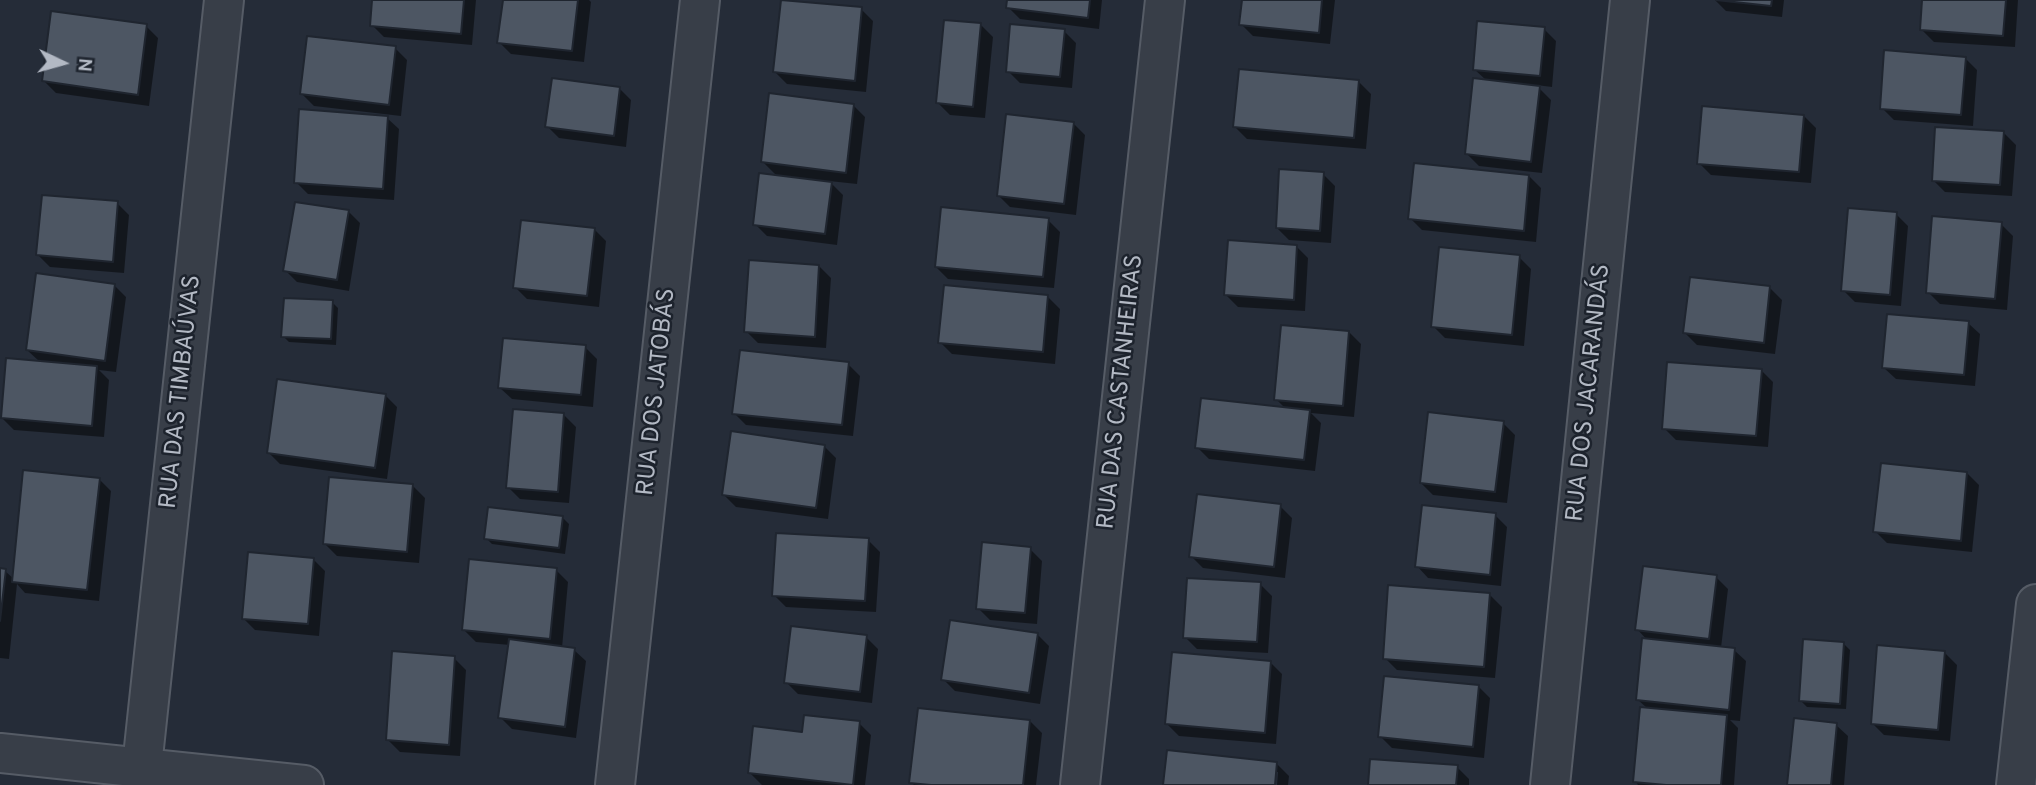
<!DOCTYPE html>
<meta charset="utf-8">
<style>
body{margin:0}
#map{position:relative;width:2036px;height:785px;overflow:hidden;background:#252c38;font-family:Overpass,sans-serif}
canvas{display:block}
.north{position:absolute;left:28px;top:28px;width:70px;height:70px;-webkit-text-stroke:5px #1d232d;paint-order:stroke;rotate:95deg;font-size:19px;font-weight:700;line-height:28px;text-align:center;color:#b3b9c4}
.north::after{content:'';display:block;margin:auto;width:24px;height:32px;background:#b3b9c4;clip-path:polygon(50% 0,100% 100%,50% 72%,0 100%)}
</style>
<div id="map">
<canvas width="2036" height="785"></canvas>
<div class="north">N</div>
</div>
<script>
const context = document.querySelector('canvas').getContext('2d');
context.lineJoin = 'round';
function fillPath(path, color) {
  context.fillStyle = color;
  context.fill(path, 'evenodd');
}
function poly(rows) {
  const path = new Path2D();
  for (const r of rows) {
    path.moveTo(r[0], r[1]);
    for (let i = 2; i < r.length; i += 2) path.lineTo(r[i], r[i + 1]);
  }
  return path;
}
function trace(path, color, width, dash) {
  context.strokeStyle = color;
  context.lineWidth = width;
  context.lineCap = dash ? 'butt' : 'round';
  context.setLineDash(dash || []);
  context.stroke(path);
}
function drawText(font, color, halo, rows, align = 'center') {
  context.font = font + ' Overpass,sans-serif';
  context.lineWidth = 5;
  context.setLineDash([]);
  context.textBaseline = 'middle';
  context.strokeStyle = halo;
  context.fillStyle = color;
  for (const [text, x, y, turn = 0] of rows) {
    context.save();
    context.translate(x, y);
    context.rotate((+turn || 0) * Math.PI / 180);
    context.textAlign = isNaN(turn) ? turn : align;
    if (halo) context.strokeText(text, 0, 0);
    context.fillText(text, 0, 0);
    context.restore();
  }
}
fillPath(poly([
 [374,0,476,0,472,45,384,37,372,25],
 [505,0,589,0,591,2,584,62,511,54,499,42],
 [1009,0,1102,0,1099,29,1020,19,1008,7],
 [1244,0,1335,0,1330,44,1253,36,1241,24],
 [1715,0,1784,0,1782,17,1726,11],
 [1924,0,2018,0,2015,47,1934,42,1922,30],
 [861,9,873,21,866,92,787,84,775,72],
 [981,25,993,37,985,118,950,115,938,103],
 [146,26,158,38,149,106,56,93,44,81],
 [1544,29,1556,41,1552,87,1536,85,1551,100,1542,173,1479,166,1467,154,1487,81,1474,69],
 [1064,31,1076,43,1072,88,1020,83,1008,71],
 [395,48,407,60,401,116,314,106,302,94],
 [1965,58,1977,70,1973,126,1894,120,1882,108],
 [1359,82,1371,94,1366,149,1247,139,1235,127],
 [619,88,631,100,626,147,559,138,547,126],
 [853,105,865,117,857,184,829,181,843,195,837,245,767,236,755,224,778,177,763,162],
 [1804,116,1816,128,1811,183,1711,175,1699,163],
 [387,118,399,129,394,200,308,194,296,182],
 [1073,123,1085,135,1076,215,1010,207,998,195],
 [2004,133,2016,145,2012,196,1945,192,1933,180],
 [1323,174,1335,186,1331,243,1289,240,1277,228],
 [1529,176,1541,188,1536,242,1422,230,1410,218],
 [117,203,129,215,124,273,50,267,38,255],
 [348,211,360,223,349,291,297,282,285,270],
 [1896,214,1908,226,1901,306,1855,302,1843,290],
 [1048,220,1060,232,1054,288,948,279,936,267],
 [2001,224,2013,236,2007,310,1940,304,1928,292],
 [594,229,606,241,599,307,527,299,515,287],
 [1296,246,1308,258,1305,311,1238,307,1226,295],
 [1519,257,1531,269,1524,346,1445,338,1433,326],
 [819,266,831,278,826,348,758,343,746,331],
 [114,285,126,297,116,372,99,370,109,380,104,437,14,430,2,418,41,363,27,350],
 [1770,288,1782,300,1775,354,1697,345,1685,333],
 [1048,297,1060,309,1055,364,952,354,940,342],
 [332,302,338,308,336,345,289,342,283,336],
 [1968,323,1980,334,1975,386,1896,379,1884,368],
 [1349,332,1361,344,1354,417,1311,413,1321,423,1315,471,1209,459,1197,447,1286,409,1276,399],
 [585,347,597,359,593,407,512,399,500,388],
 [848,364,860,376,853,436,746,425,734,413],
 [1761,370,1773,382,1768,447,1676,440,1664,428],
 [385,395,397,407,387,479,280,464,268,452],
 [564,415,576,427,569,503,520,499,508,487],
 [1503,423,1515,435,1507,503,1433,495,1421,483],
 [824,446,836,458,828,519,736,507,724,495],
 [1967,473,1979,485,1972,552,1887,543,1875,531],
 [99,479,111,491,99,601,25,593,17,584,9,659,0,658,0,570,5,571,14,579],
 [413,486,425,498,419,563,337,556,325,544],
 [1280,506,1292,518,1285,578,1203,568,1191,556],
 [1495,515,1507,527,1501,586,1428,578,1417,566],
 [563,518,569,524,565,554,492,544,486,538],
 [868,540,880,552,876,612,786,607,774,595],
 [1030,549,1042,561,1037,624,990,620,978,608],
 [313,559,325,571,319,636,255,630,243,618],
 [556,570,568,582,562,648,574,650,586,661,576,738,512,729,500,717,510,645,476,642,464,630],
 [1716,577,1728,589,1721,648,1734,650,1746,661,1740,721,1730,720,1738,728,1734,785,1638,785,1635,781,1648,709,1638,700,1648,641,1637,629],
 [1260,584,1272,596,1268,653,1197,649,1185,637],
 [1490,595,1502,607,1495,678,1397,670,1385,658],
 [1037,634,1049,646,1040,704,955,691,943,679],
 [866,637,878,649,872,703,798,694,786,682],
 [1844,644,1850,650,1846,709,1807,707,1801,701],
 [1945,653,1957,665,1950,741,1884,735,1872,723],
 [454,658,466,670,460,756,400,752,388,740],
 [1270,662,1282,674,1276,744,1179,736,1167,724],
 [1478,686,1490,698,1484,758,1392,748,1380,736],
 [1030,721,1042,733,1036,785,914,785,911,782],
 [859,723,871,735,865,785,762,785,750,773],
 [1836,725,1848,736,1844,785,1789,785],
 [1277,764,1289,776,1288,785,1277,785,1278,772,1275,772,1273,785,1165,785],
 [1457,767,1469,779,1469,785,1370,785]
]), '#0007');
const building = poly([
 [372,0,464,0,461,34,370,26,372,0],
 [503,0,578,0,572,51,497,43,503,0],
 [781,0,862,7,855,81,773,72,781,0],
 [1007,0,1090,0,1088,18,1006,8,1007,0],
 [1242,0,1322,0,1319,33,1239,25,1242,0],
 [1716,0,1772,0,1771,6,1716,0],
 [1922,0,2006,0,2003,36,1920,30,1922,0],
 [51,11,147,24,138,95,42,81,51,11],
 [944,20,981,23,973,107,936,103,944,20],
 [1477,21,1545,27,1540,76,1473,70,1477,21],
 [1010,24,1065,29,1060,77,1006,72,1010,24],
 [307,36,396,46,389,105,300,94,307,36],
 [1884,50,1966,57,1961,115,1880,109,1884,50],
 [1239,69,1359,80,1354,138,1233,127,1239,69],
 [552,78,620,87,614,136,545,127,552,78],
 [1473,78,1540,86,1531,162,1465,154,1473,78],
 [769,93,854,104,846,173,761,162,769,93],
 [1702,106,1804,115,1799,172,1697,164,1702,106],
 [299,109,388,116,383,189,294,183,299,109],
 [1006,114,1074,122,1064,204,997,196,1006,114],
 [1935,127,2004,131,2000,185,1932,181,1935,127],
 [1414,163,1529,175,1524,231,1408,219,1414,163],
 [1279,169,1324,172,1320,231,1276,228,1279,169],
 [759,173,832,182,825,234,753,225,759,173],
 [42,195,118,201,113,262,36,255,42,195],
 [295,202,349,210,337,280,283,271,295,202],
 [941,207,1049,218,1043,277,935,267,941,207],
 [1848,208,1897,212,1890,295,1841,291,1848,208],
 [1932,216,2002,222,1995,299,1926,293,1932,216],
 [521,220,595,228,587,296,513,288,521,220],
 [1228,240,1297,245,1294,300,1224,295,1228,240],
 [1439,247,1520,255,1512,335,1431,327,1439,247],
 [749,260,819,265,815,337,744,332,749,260],
 [36,273,115,284,105,361,26,350,36,273],
 [1690,277,1770,286,1764,343,1683,333,1690,277],
 [944,285,1048,295,1043,352,938,343,944,285],
 [284,298,333,300,331,339,281,337,284,298],
 [1887,314,1969,321,1964,375,1882,368,1887,314],
 [1281,325,1349,331,1343,406,1274,400,1281,325],
 [503,338,586,345,581,395,498,388,503,338],
 [740,350,849,362,842,425,732,414,740,350],
 [6,358,97,366,92,426,1,418,6,358],
 [1667,362,1762,369,1756,436,1662,429,1667,362],
 [277,379,386,394,375,468,267,453,277,379],
 [1201,398,1310,410,1304,460,1195,448,1201,398],
 [513,409,564,413,558,492,506,488,513,409],
 [1428,412,1504,421,1495,492,1420,483,1428,412],
 [731,431,825,445,816,508,722,495,731,431],
 [1881,463,1967,472,1961,541,1873,532,1881,463],
 [23,470,100,478,87,590,12,582,23,470],
 [329,477,413,484,407,552,323,544,329,477],
 [1197,494,1281,504,1274,567,1189,557,1197,494],
 [1422,505,1496,513,1490,575,1415,567,1422,505],
 [488,507,563,516,559,548,484,539,488,507],
 [776,533,869,538,865,601,772,596,776,533],
 [982,542,1031,547,1025,613,976,609,982,542],
 [248,552,314,558,308,624,242,619,248,552],
 [469,559,557,568,550,639,462,630,469,559],
 [1643,566,1717,575,1709,639,1635,630,1643,566],
 [0,568,6,569,0,621,0,568],
 [1187,578,1261,582,1257,642,1183,638,1187,578],
 [1388,585,1490,593,1484,667,1383,659,1388,585],
 [950,620,1038,633,1029,693,941,680,950,620],
 [791,626,867,635,860,692,784,683,791,626],
 [1642,638,1735,648,1729,710,1636,700,1642,638],
 [509,639,575,648,565,727,498,718,509,639],
 [1803,639,1844,642,1840,704,1799,701,1803,639],
 [1877,645,1945,651,1938,730,1871,724,1877,645],
 [392,651,455,656,449,745,386,740,392,651],
 [1172,652,1271,661,1265,733,1165,724,1172,652],
 [1384,676,1479,685,1473,747,1378,737,1384,676],
 [1640,707,1727,715,1721,785,1666,785,1633,782,1640,707],
 [918,708,1030,720,1023,785,931,785,909,783,918,708],
 [804,715,860,721,853,785,748,773,753,726,802,732,804,715],
 [1794,718,1837,723,1831,785,1787,785,1794,718],
 [1167,750,1277,762,1275,785,1163,785,1167,750],
 [1370,759,1458,765,1456,785,1368,785,1370,759]
]);
fillPath(building, '#4d5663');
trace(building, '#1f252f', 2);
const street = poly([
 [0,753,304,785],
 [140,785,224,0],
 [615,785,700,0],
 [1080,785,1165,0],
 [1550,785,1630,0],
 [2016,785,2036,604]
]);
trace(street, '#565c66', 42);
trace(street, '#383e48', 38);
drawText('24px', '#b3b9c4', '#1d232d', [
 ["RUA DAS TIMBAÚVAS",182,392,-84],
 ["RUA DOS JATOBÁS",658,392,-84],
 ["RUA DAS CASTANHEIRAS",1122,392,-84],
 ["RUA DOS JACARANDÁS",1590,393,-84]
]);
</script>
